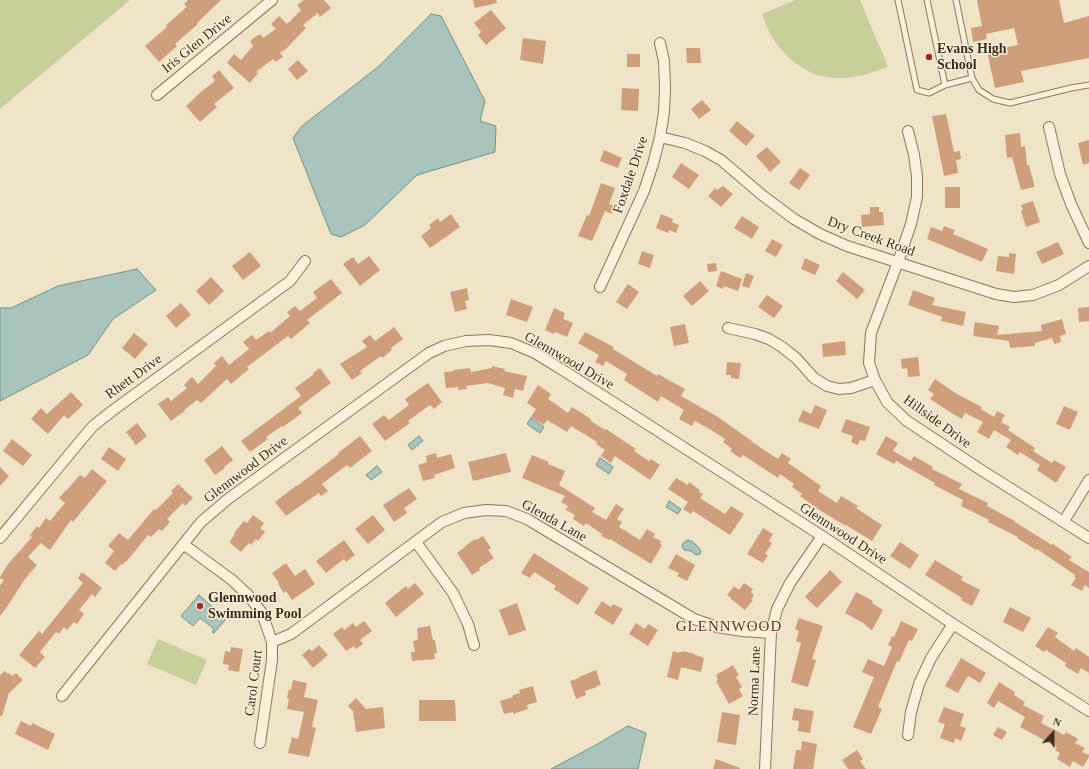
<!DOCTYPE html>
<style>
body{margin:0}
#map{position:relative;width:1089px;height:769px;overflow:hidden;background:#f0e4c8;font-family:"Times New Roman",serif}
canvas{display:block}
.north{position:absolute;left:1033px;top:713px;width:40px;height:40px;-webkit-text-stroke:3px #f7eed8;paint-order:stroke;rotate:21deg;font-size:11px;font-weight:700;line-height:16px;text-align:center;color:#3d2e20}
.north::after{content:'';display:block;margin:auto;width:14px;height:18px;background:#3d2e20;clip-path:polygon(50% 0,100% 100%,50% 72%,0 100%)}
</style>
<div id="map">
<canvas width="1089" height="769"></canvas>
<div class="north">N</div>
</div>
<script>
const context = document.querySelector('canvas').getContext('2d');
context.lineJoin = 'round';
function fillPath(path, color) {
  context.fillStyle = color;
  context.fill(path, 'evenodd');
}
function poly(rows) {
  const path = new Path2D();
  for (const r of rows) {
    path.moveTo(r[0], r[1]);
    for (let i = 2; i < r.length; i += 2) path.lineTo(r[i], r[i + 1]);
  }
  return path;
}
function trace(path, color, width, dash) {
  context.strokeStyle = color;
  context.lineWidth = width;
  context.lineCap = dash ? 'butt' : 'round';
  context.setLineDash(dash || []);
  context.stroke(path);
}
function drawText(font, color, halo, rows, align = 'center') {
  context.font = font + ' "Times New Roman",serif';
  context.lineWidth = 3;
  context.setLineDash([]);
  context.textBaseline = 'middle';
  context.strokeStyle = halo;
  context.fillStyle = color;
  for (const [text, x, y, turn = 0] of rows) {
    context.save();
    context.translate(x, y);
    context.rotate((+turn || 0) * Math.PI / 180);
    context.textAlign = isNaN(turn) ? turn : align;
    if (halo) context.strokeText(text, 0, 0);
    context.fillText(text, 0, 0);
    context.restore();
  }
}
fillPath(poly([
 [0,0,130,0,0,109],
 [795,0,860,0,888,67,864,75,847,78,833,78,816,75,804,69,790,59,777,45,769,32,762,14],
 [158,639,207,660,196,685,147,664]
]), '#c9cf9b');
const water = poly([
 [431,14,441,16,485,101,480,121,496,126,495,152,417,175,365,225,341,237,331,234,293,138,302,126,378,67,431,14],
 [137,269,156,290,113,319,88,355,0,401,0,308,11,308,58,286,137,269],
 [531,418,544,427,540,433,527,424,531,418],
 [419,436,423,441,412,450,408,445,419,436],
 [600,458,613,467,609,474,596,465,600,458],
 [377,466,382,472,371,480,366,475,377,466],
 [669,501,681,509,678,514,666,507,669,501],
 [688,540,693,542,698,547,701,551,700,554,696,555,691,551,684,550,682,546,683,543,688,540],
 [199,595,226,619,214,633,212,632,214,629,200,618,193,626,181,616,199,595],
 [628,726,646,733,638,769,551,769,594,746,628,726]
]);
fillPath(water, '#a9c4bc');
trace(water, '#6f938a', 1);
fillPath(poly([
 [188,0,221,0,197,23,198,24,175,44,177,46,159,62,145,46,167,27,166,25,187,7,184,4],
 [304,0,324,0,331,8,320,17,318,13,303,25,306,28,286,49,280,53,283,57,275,62,273,59,256,72,258,73,250,83,227,63,234,54,241,60,253,46,250,41,258,35,261,35,263,38,276,29,271,24,279,16,287,24,301,10,297,5],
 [473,0,496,0,497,3,475,8],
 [977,0,1059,0,1064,23,1089,16,1089,58,1021,71,1024,82,995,88,987,51,1018,45,1014,28,986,34,987,39,973,42,971,28,982,26],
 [491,10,506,28,486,45,478,35,481,32,474,23],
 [523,38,546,41,543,64,520,60],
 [686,48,700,48,701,63,687,63],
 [627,54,640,54,640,67,627,67],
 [298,60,308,71,297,80,288,69],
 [219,70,234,88,214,104,217,107,200,122,186,106,202,91,215,81,212,76],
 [622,88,639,89,638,111,621,110],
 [702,100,711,110,699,119,691,109],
 [946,114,954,152,960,151,961,159,956,160,958,173,944,176,932,116],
 [737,121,755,136,746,146,729,131],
 [1020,133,1021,147,1025,146,1027,165,1029,165,1034,184,1034,187,1021,190,1012,157,1007,158,1005,135],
 [1089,140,1089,163,1083,165,1078,143],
 [767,147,781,162,770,172,756,156],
 [604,150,622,158,618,168,600,161],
 [681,163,699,175,689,189,672,177],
 [800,168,810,175,799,190,789,183],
 [601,183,615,188,609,204,615,206,612,214,605,211,592,241,578,236,587,215,589,216],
 [723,186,733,194,721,207,708,196,715,188,717,190],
 [945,187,960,187,960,208,945,208],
 [1033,201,1040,222,1026,227,1021,211,1023,210,1021,205],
 [870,207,879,207,879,212,883,212,884,225,862,227,861,215,870,214],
 [451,214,460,227,430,248,421,236,431,228,429,225,438,218,440,222],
 [661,214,673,219,672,222,679,225,676,233,669,230,668,233,656,228],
 [742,216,759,227,752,239,734,228],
 [944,226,955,230,953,234,988,249,982,262,927,239,931,227,942,231],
 [772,239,783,245,776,257,765,251],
 [1058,242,1064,254,1042,264,1036,252],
 [642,251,654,255,650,268,638,264],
 [250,252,261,266,243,280,232,266],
 [1009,253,1016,254,1014,274,996,271,998,256,1009,257],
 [369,256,380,270,360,286,343,264,353,257,358,264],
 [805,258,820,265,815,275,801,269],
 [716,263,717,271,708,272,707,264],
 [721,271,742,279,738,291,724,286,723,289,716,286],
 [843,272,865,290,857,299,836,281],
 [746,273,754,276,749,288,742,286],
 [211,277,224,291,209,305,196,291],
 [331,279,342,293,307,320,310,323,291,339,288,336,247,367,249,369,231,384,227,379,201,403,197,400,184,410,185,411,171,421,158,404,168,397,171,401,187,388,184,385,192,377,198,384,216,366,214,363,222,356,229,365,249,349,243,342,252,335,256,340,269,331,270,333,290,316,287,312,295,306,300,311,317,298,313,292],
 [700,281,709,291,692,306,683,296],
 [628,284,639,292,627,309,616,302],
 [467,288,469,300,465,301,467,309,455,312,450,292],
 [913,290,935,298,932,305,966,312,963,326,941,321,942,317,908,305],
 [767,295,783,306,774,318,758,307],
 [511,299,533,307,527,322,506,315],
 [181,303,191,315,176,328,166,316],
 [1089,307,1089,321,1079,322,1078,308],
 [554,308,565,313,563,319,573,323,567,337,555,332,554,334,545,330],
 [1062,319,1066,334,1060,336,1061,342,1054,344,1052,338,1035,343,1035,346,1010,348,1009,341,973,336,975,322,999,326,997,335,1042,331,1041,325],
 [685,324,689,343,674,346,670,327],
 [394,327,403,339,391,348,392,350,382,358,381,356,360,371,362,373,352,380,340,364,367,347,362,341,370,335,375,341],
 [585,332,614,347,613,349,657,376,658,374,685,389,681,396,718,417,752,441,752,442,778,459,782,453,791,459,788,463,821,486,818,491,837,503,841,496,858,506,856,508,882,525,872,541,846,525,846,526,839,522,818,509,800,496,802,494,792,487,794,484,780,474,778,478,743,455,740,458,730,451,732,449,723,442,725,439,716,433,695,421,692,426,679,419,684,410,661,396,658,402,624,380,627,374,606,361,603,366,595,362,599,355,578,343],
 [134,333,148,344,135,359,122,348],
 [845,341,846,355,823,357,822,344],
 [918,357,920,376,908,377,907,368,902,369,901,359],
 [727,362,741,363,739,379,731,378,731,375,726,375],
 [492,366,505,369,504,371,527,376,523,391,515,389,513,398,503,395,505,388,488,383,466,386,467,389,458,390,458,387,446,388,444,373,445,372,454,371,454,370,470,368,471,372,492,368],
 [320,368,331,383,298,408,302,413,283,427,282,426,266,437,268,439,250,452,241,441,301,396,295,388,314,374,313,373],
 [935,379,957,394,982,407,981,409,994,417,997,411,1005,415,1001,422,1010,427,1008,430,1035,448,1033,451,1052,463,1054,460,1066,467,1056,483,1037,470,1040,465,1020,452,1018,455,1006,447,1011,440,994,430,989,439,977,432,983,422,965,413,962,419,953,414,930,399,934,394,928,390],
 [428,383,442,402,434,409,430,405,408,421,410,423,385,441,372,424,384,415,389,420,409,405,405,399],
 [538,385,551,394,548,399,568,413,572,407,588,417,591,420,591,421,605,430,606,429,636,449,634,451,649,461,651,459,660,465,650,480,615,456,611,463,601,456,605,450,596,444,597,442,571,426,567,432,547,420,544,425,531,417,536,409,527,403],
 [71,392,83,405,68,419,64,415,48,434,31,419,41,408,47,414],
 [815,405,827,410,819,429,798,421,803,410,811,414],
 [1064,406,1078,412,1070,430,1056,424],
 [846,419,870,427,865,441,860,440,858,445,851,442,853,436,841,432],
 [137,423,147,436,136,445,126,432],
 [360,436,372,451,350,468,347,465,322,484,328,491,321,496,319,493,286,516,275,502,297,485,297,486,339,454,338,453],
 [886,436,898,443,893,451,911,461,914,456,933,467,932,469,962,484,959,489,988,503,987,506,1015,521,1015,522,1052,545,1053,544,1072,557,1069,560,1089,572,1089,588,1085,585,1082,591,1071,585,1076,578,1074,577,1075,575,1037,549,1036,550,1017,538,1018,537,988,522,989,520,961,506,963,500,934,485,935,483,896,461,894,464,876,454],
 [12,439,32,455,23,466,3,451],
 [222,446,233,460,224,467,225,468,215,475,204,460],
 [109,447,126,459,118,471,101,459],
 [436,453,437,458,451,454,455,468,434,475,435,478,423,481,418,465,427,462,426,456],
 [506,453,511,472,473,481,468,462],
 [532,455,549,462,548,464,565,471,559,485,595,508,592,512,606,520,616,504,624,509,617,519,622,522,619,527,640,540,647,529,655,534,653,537,661,541,660,544,662,545,651,564,610,539,609,540,601,536,602,534,586,523,584,526,573,519,575,515,566,510,568,506,561,502,565,496,522,478],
 [0,467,9,476,0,486],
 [92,469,107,481,73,522,71,520,50,550,41,543,28,557,37,565,25,579,7,607,0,616,0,586,4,580,0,578,0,577,8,564,32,537,30,535,37,526,39,528,46,518,50,521,65,503,59,498,66,490,66,491,80,475,85,478],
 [676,478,688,485,689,482,700,490,699,492,703,494,700,498,725,514,731,506,744,514,730,535,693,511,691,514,683,509,688,502,668,489],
 [178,484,193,498,185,506,183,503,167,519,170,522,162,531,159,529,151,537,148,535,127,561,126,561,122,565,121,564,115,571,105,563,114,551,108,546,119,533,128,540,154,509,156,510,173,493,171,491],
 [409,488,417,499,404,508,407,513,394,522,383,505],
 [253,515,264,523,260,528,265,532,258,541,256,539,251,545,249,543,241,552,230,543,231,542,230,541,235,534,234,533,244,521,247,523],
 [373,515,385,530,368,544,355,529],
 [763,528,773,534,769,541,772,543,765,554,768,555,763,563,747,554],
 [483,536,491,548,488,550,494,558,479,568,480,570,472,575,457,553,465,547,465,546,475,539,476,540],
 [344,540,355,555,346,562,344,559,326,573,316,561],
 [900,542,919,555,910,569,890,556],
 [534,553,589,588,578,605,554,589,556,586,534,572,530,578,521,573],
 [676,554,695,565,687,581,677,576,679,573,668,568],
 [935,560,963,577,961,580,980,590,972,606,961,600,962,598,925,575],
 [286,563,295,576,305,569,315,584,292,600,286,591,284,593,278,584,279,583,272,573],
 [830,570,842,582,817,608,805,597],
 [82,572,102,588,95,597,92,594,79,610,84,614,77,624,74,622,67,630,64,627,59,634,56,632,40,652,45,657,35,668,19,655,39,631,42,634,83,583,78,578],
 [415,583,424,594,396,617,385,603,406,586,408,589],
 [744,583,753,589,751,592,754,595,751,599,753,600,745,610,731,599,731,598,727,595,734,586,739,590],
 [856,592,873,601,872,603,883,610,872,630,865,625,865,624,845,613],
 [602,601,611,607,613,604,623,609,613,625,594,613],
 [517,603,526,630,509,636,499,610],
 [1010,607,1031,618,1023,632,1003,622],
 [799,618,823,626,812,659,816,660,808,687,791,682,801,643,796,641,799,631,795,629],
 [364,621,372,631,360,640,363,644,356,649,354,646,346,651,333,634,342,627,344,630,353,623,356,627],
 [901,621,918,629,912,641,909,640,899,662,897,661,878,707,882,709,871,734,853,727,874,677,862,672,868,659,884,666,892,647,888,645,892,636,894,637],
 [636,623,645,629,648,624,658,630,648,646,629,634],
 [430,626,433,640,435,640,437,653,434,654,435,659,412,661,411,652,415,652,413,641,418,640,417,628],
 [1048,627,1058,633,1055,637,1074,651,1076,648,1089,657,1089,673,1081,668,1078,674,1065,666,1066,663,1046,650,1044,652,1035,646],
 [319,645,328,655,313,668,302,655,309,649,312,651],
 [231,647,243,649,239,672,228,670,229,665,223,664,225,651,230,652],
 [673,651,679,653,679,652,682,652,683,651,695,654,695,655,699,656,704,658,701,672,681,667,678,680,667,677],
 [961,658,986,673,980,683,968,676,958,693,945,686],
 [733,665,739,675,736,677,742,687,739,689,743,696,729,704,716,681,718,680,716,675],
 [596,670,601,685,596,686,597,687,585,691,586,695,576,699,570,681,579,678,579,677],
 [5,671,8,674,9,673,12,676,16,673,23,680,9,693,2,716,0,716,0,675],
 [293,680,307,683,304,697,318,700,312,727,316,728,309,757,288,753,292,737,298,739,304,712,287,709,289,699,287,698,289,689,291,690],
 [999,682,1015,692,1014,695,1025,702,1023,705,1044,716,1041,723,1064,735,1066,732,1078,739,1075,743,1085,748,1082,752,1089,755,1089,757,1083,767,1073,761,1070,767,1057,759,1060,753,1055,750,1057,747,1020,727,1025,717,998,701,994,708,987,703],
 [533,686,537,702,527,705,528,709,513,714,513,712,504,714,500,701,513,697,513,695,520,693,519,690],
 [356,698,366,709,383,707,385,728,356,732,353,711,348,706],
 [419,700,455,700,456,721,419,721],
 [944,707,964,714,960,726,966,728,961,741,955,738,954,743,940,738,945,724,938,722],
 [794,708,814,711,810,733,798,731,799,721,792,720],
 [722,712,740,715,736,745,717,742],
 [21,721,31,726,32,723,55,734,48,750,15,734],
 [998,727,1007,732,1002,740,993,735],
 [802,741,817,744,813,769,793,769,796,750,801,750],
 [857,750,863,759,860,761,866,769,848,769,842,760],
 [716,759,740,768,740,769,713,769]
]), '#cf9f7d');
const service = poly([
 [898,0,917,90,929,93,945,85],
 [927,0,945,85,972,78],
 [956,0,972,78,979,90,993,99,1010,103,1071,88,1089,85]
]);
const minor = poly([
 [157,95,272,0],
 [1049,127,1060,174,1071,204,1089,243],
 [908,131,914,155,917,176,917,197,911,224,898,262,871,333,869,363,875,380,887,402,907,421,978,468,1089,538],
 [660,137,685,143,705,151,721,160,762,195,794,219,820,234,847,246,996,294,1014,297,1033,295,1059,285,1089,266],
 [600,287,644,191,653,164,660,137,664,112,665,88,664,61,660,43],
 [728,328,755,334,769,339,782,347,796,358,814,378,827,386,839,389,851,388,875,380],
 [1064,521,1089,480],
 [0,538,77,445,93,426,112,411,290,281,305,261],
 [416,542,453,593,468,624,474,645],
 [183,544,232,580,248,595,262,613,272,642,272,660,260,743],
 [272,642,291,634,442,522,464,513,486,510,506,511,527,519,694,619,717,627,742,631,771,633],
 [62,696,201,522,228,499,429,353,444,346,466,341,489,340,511,343,535,353,558,367,822,536,953,624,1089,711],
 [908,735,911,712,919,684,931,658,953,624],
 [765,769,771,633,777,609,790,583,822,536]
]);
trace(service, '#8d765c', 7);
trace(minor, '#8d765c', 12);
trace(service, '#faf1dc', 5);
trace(minor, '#faf1dc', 10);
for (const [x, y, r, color] of [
 [929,57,4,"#9e2a2b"],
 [200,606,4,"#9e2a2b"]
]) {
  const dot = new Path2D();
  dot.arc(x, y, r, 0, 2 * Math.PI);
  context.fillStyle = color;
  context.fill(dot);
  trace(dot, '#f7eed8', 1.5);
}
drawText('14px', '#3d2e20', '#f7eed8', [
 ["Iris Glen Drive",197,44,-39],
 ["Foxdale Drive",631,175,-71],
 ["Dry Creek Road",871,237,20],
 ["Glennwood Drive",569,361,30],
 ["Rhett Drive",134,377,-36],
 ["Hillside Drive",937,422,36],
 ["Glennwood Drive",246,470,-37],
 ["Glenda Lane",554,521,29],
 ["Glennwood Drive",843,534,33],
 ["Norma Lane",755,681,-88],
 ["Carol Court",254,683,-83]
]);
drawText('bold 14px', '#3d2e20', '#f7eed8', [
 ["Evans High",937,49],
 ["School",937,65],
 ["Glennwood",208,598],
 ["Swimming Pool",208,614]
], 'left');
context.letterSpacing = '1px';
drawText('15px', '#6b2e1e', '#f7eed8', [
 ["GLENNWOOD",729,627]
]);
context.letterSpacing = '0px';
</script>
